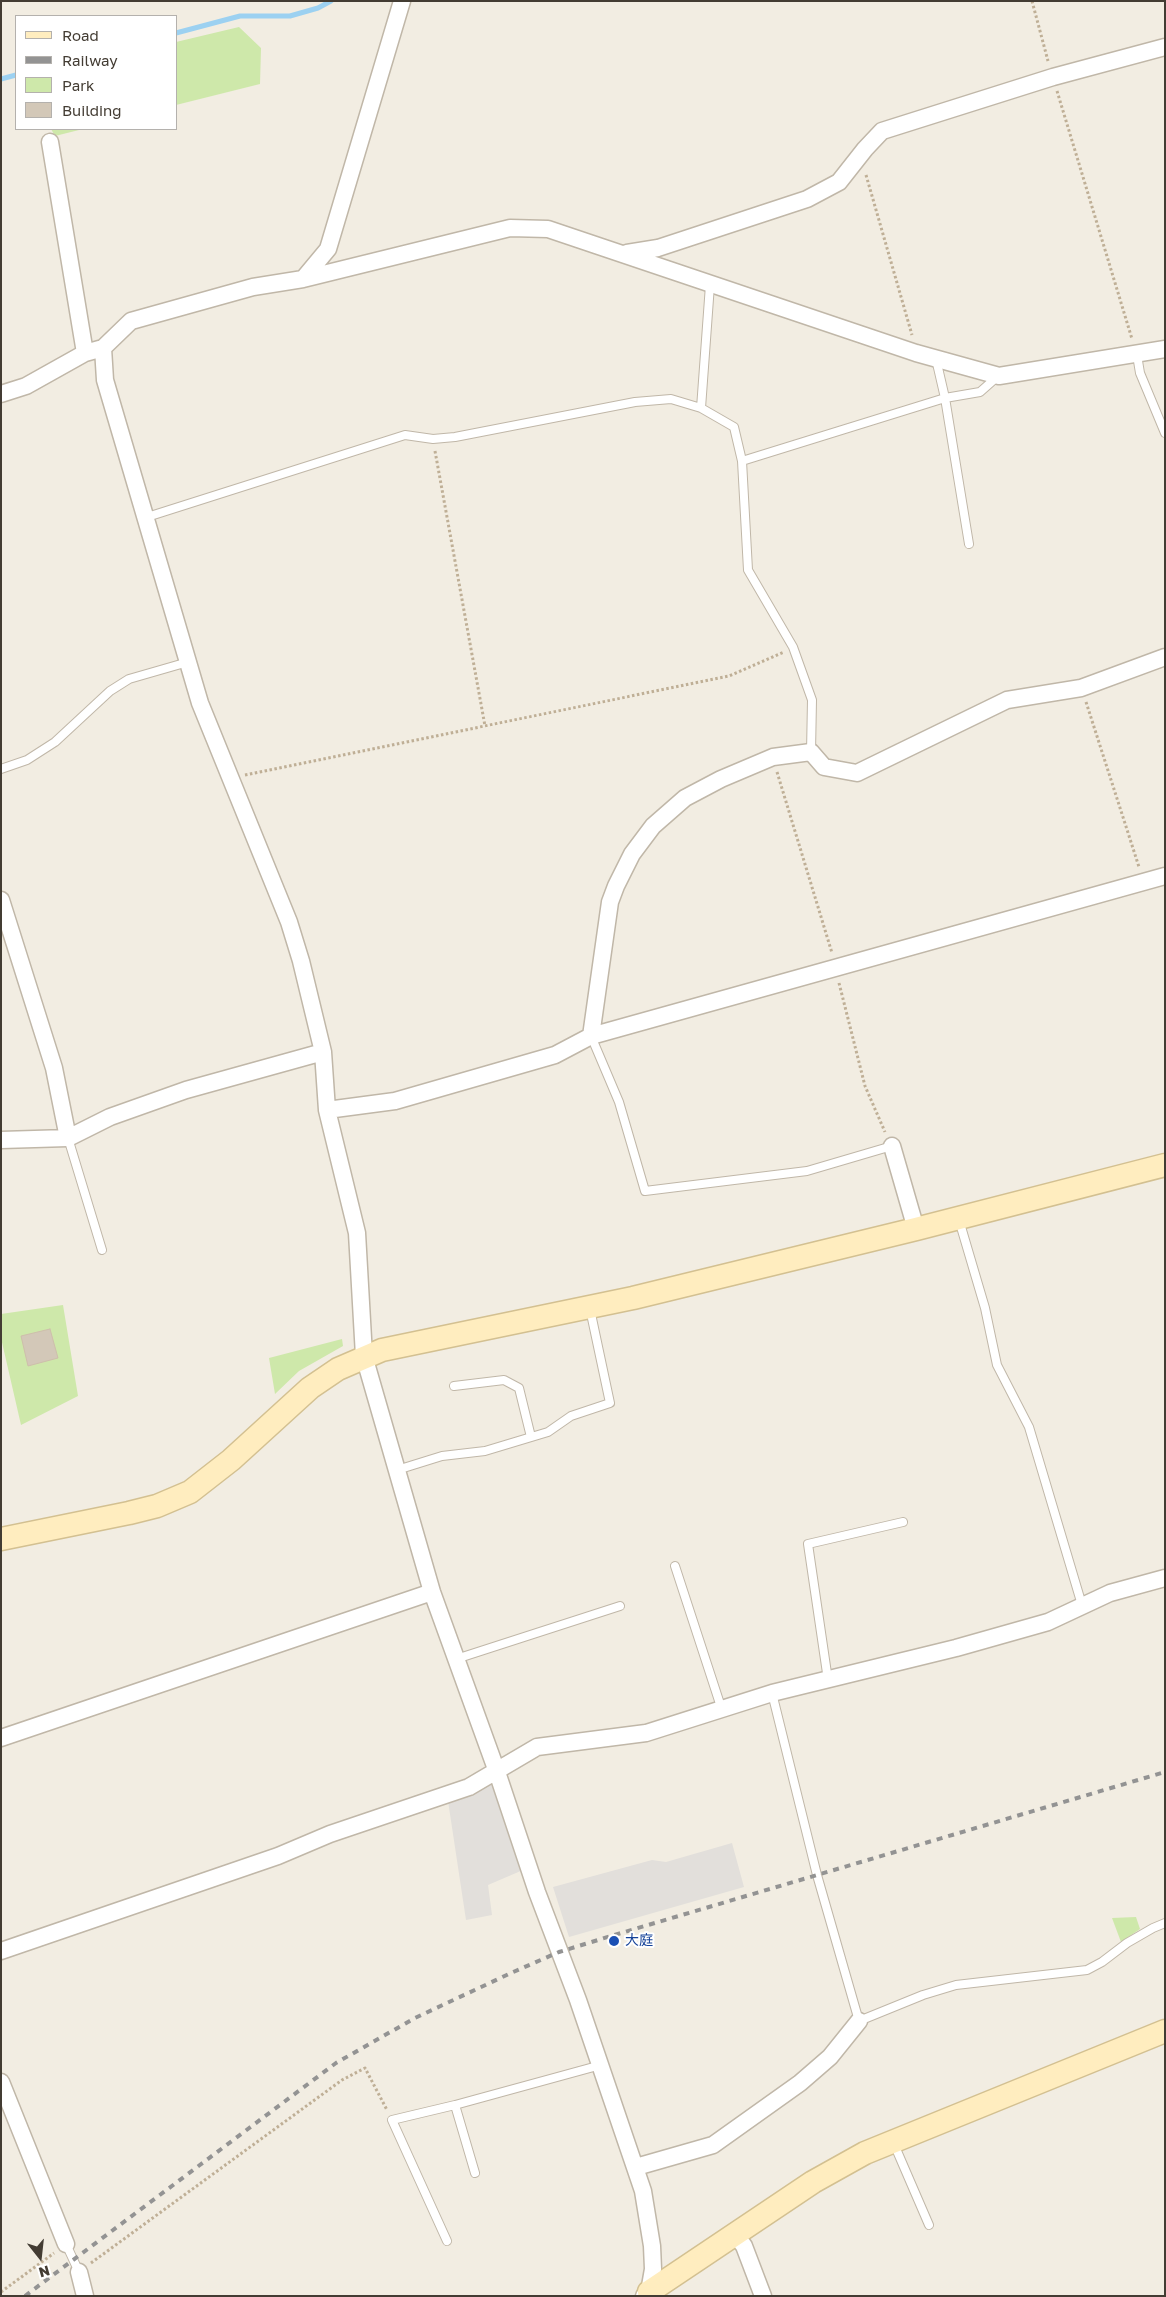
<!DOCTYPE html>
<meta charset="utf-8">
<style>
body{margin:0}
#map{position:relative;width:1166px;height:2297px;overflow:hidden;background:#f2ede2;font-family:"Golos Text",sans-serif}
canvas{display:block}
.frame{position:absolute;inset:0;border:2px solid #433c33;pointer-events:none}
.legend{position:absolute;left:15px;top:15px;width:162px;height:115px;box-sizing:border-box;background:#fff;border:1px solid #b4b1ad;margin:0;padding:6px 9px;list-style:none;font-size:15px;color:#433c33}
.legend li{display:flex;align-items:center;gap:10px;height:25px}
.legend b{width:25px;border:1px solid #b4b1ad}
.north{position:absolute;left:15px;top:2232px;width:50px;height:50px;-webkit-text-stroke:4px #fff;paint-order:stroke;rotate:164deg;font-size:14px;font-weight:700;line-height:20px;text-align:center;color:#433c33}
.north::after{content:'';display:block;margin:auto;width:18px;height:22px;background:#433c33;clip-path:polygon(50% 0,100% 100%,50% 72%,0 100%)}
</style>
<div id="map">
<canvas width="1166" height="2297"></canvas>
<div class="frame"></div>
<ul class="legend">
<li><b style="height:6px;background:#ffedbf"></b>Road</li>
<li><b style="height:6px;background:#939393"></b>Railway</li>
<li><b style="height:14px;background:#cee8aa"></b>Park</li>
<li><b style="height:14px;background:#d3c8b8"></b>Building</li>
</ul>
<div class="north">N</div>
</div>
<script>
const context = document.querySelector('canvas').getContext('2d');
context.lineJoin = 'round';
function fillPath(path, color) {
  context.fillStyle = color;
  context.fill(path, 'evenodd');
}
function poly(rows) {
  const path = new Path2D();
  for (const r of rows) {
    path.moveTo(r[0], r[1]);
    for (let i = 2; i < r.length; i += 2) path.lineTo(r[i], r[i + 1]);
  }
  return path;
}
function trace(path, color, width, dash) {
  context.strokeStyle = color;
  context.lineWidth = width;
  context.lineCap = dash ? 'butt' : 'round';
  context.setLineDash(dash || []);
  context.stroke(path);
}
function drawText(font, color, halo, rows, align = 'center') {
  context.font = font + ' "Golos Text","Noto Sans JP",sans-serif';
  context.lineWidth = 4;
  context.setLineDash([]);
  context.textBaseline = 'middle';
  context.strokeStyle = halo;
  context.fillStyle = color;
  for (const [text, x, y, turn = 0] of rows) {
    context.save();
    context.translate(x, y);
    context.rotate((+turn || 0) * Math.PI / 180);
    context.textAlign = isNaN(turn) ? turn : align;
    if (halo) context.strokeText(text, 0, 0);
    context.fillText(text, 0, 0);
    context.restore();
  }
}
fillPath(poly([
 [239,27,261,48,260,84,176,105,176,42],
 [51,129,83,129,55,136],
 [63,1305,78,1396,21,1425,1,1338,1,1314],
 [342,1339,343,1346,299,1371,275,1394,269,1358],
 [1136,1917,1140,1929,1121,1942,1112,1918]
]), '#cee8aa');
fillPath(poly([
 [492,1777,523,1870,488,1885,492,1915,466,1920,448,1801],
 [732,1843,744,1887,569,1937,553,1887,652,1860,666,1862]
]), '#e2dfdb');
trace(poly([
 [176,33,240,16,290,16,318,8,331,1],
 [1,79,16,75]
]), '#9cd1f1', 5);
const building = poly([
 [50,1329,58,1358,28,1366,21,1336,50,1329]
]);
fillPath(building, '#d3c8b8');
trace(building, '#cebfab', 1);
const lane = poly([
 [710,285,701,408,734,427,742,461,748,570,793,647,812,700,811,752],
 [1137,355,1140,373,1165,433],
 [936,359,945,398,969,544],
 [742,461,945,398,980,392,997,377],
 [144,518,405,435,433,439,455,437,635,402,671,399,701,408],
 [1,769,27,760,55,742,110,691,129,679,188,662],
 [591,1036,619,1102,645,1191,807,1171,892,1146],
 [68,1138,102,1250],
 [959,1220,985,1308,997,1365,1029,1427,1082,1605],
 [454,1386,504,1380,519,1388,531,1437],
 [397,1470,442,1456,485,1451,548,1432,571,1416,610,1403,590,1309],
 [675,1566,722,1710],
 [456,1659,620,1606],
 [828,1680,808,1544,903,1522],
 [772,1693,817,1875,859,2021,923,1995,956,1985,1087,1970,1102,1962,1127,1943,1153,1928,1165,1923],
 [894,2144,929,2225],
 [475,2173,455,2105,601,2065],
 [447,2241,392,2120,455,2105],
 [66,2244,79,2272]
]);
const street = poly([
 [50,142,85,353],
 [627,253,658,248,807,199,839,182,865,149,882,131,1053,77,1165,47],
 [303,279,328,249,402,1],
 [103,348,105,380,200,703,289,922,301,961,323,1052,327,1110,357,1233,364,1356,432,1592,496,1769,537,1892,578,2000,643,2191,652,2246,653,2269,649,2292,644,2296],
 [1,394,26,386,85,353,103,348,131,321,253,287,303,279,510,228,548,229,916,353,999,376,1165,349],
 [1,900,54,1068,68,1138],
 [591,1036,610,902,616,886,632,854,653,826,685,798,721,779,773,757,811,752,824,767,857,773,1007,700,1081,688,1165,657],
 [327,1110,395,1101,555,1055,591,1036,1165,876],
 [1,1140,68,1138,110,1117,186,1090,323,1052],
 [892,1146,916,1229],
 [1,1738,432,1592],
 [1,1951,278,1856,330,1834,469,1787,537,1747,646,1733,772,1693,956,1648,1048,1622,1110,1593,1165,1578],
 [1,2082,66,2244],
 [636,2167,713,2145,800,2083,830,2057,859,2021],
 [735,2234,744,2246,763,2296],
 [79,2272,85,2296]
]);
const secondary = poly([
 [1,1539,129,1513,157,1506,190,1492,231,1460,310,1388,338,1369,382,1350,633,1298,916,1229,1165,1165],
 [649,2292,813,2182,865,2153,1165,2031]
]);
trace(lane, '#c0b7a8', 10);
trace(street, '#c0b7a8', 19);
trace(secondary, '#d3c091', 25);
trace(poly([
 [1032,1,1048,61],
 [1057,91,1132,339],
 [866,175,912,335],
 [435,451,485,726],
 [1086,702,1139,867],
 [777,772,832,953],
 [245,775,729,676,784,652],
 [839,983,865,1086,885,1132],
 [91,2263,342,2080,365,2068,387,2110],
 [1,2292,54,2253]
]), '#bfaf96', 3, [2.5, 2.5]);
trace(lane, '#fff', 8);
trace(street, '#fff', 16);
trace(secondary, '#ffedbf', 22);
trace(poly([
 [25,2296,336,2063,415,2018,511,1973,559,1952,611,1936,1165,1772]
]), '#939393', 4, [6, 6]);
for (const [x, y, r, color] of [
 [614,1941,6,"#1a4fb4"]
]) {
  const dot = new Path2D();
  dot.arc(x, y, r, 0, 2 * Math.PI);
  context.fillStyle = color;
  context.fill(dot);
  trace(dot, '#fff', 2);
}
drawText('14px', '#164399', '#fff', [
 ["大庭",625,1941]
], 'left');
</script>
